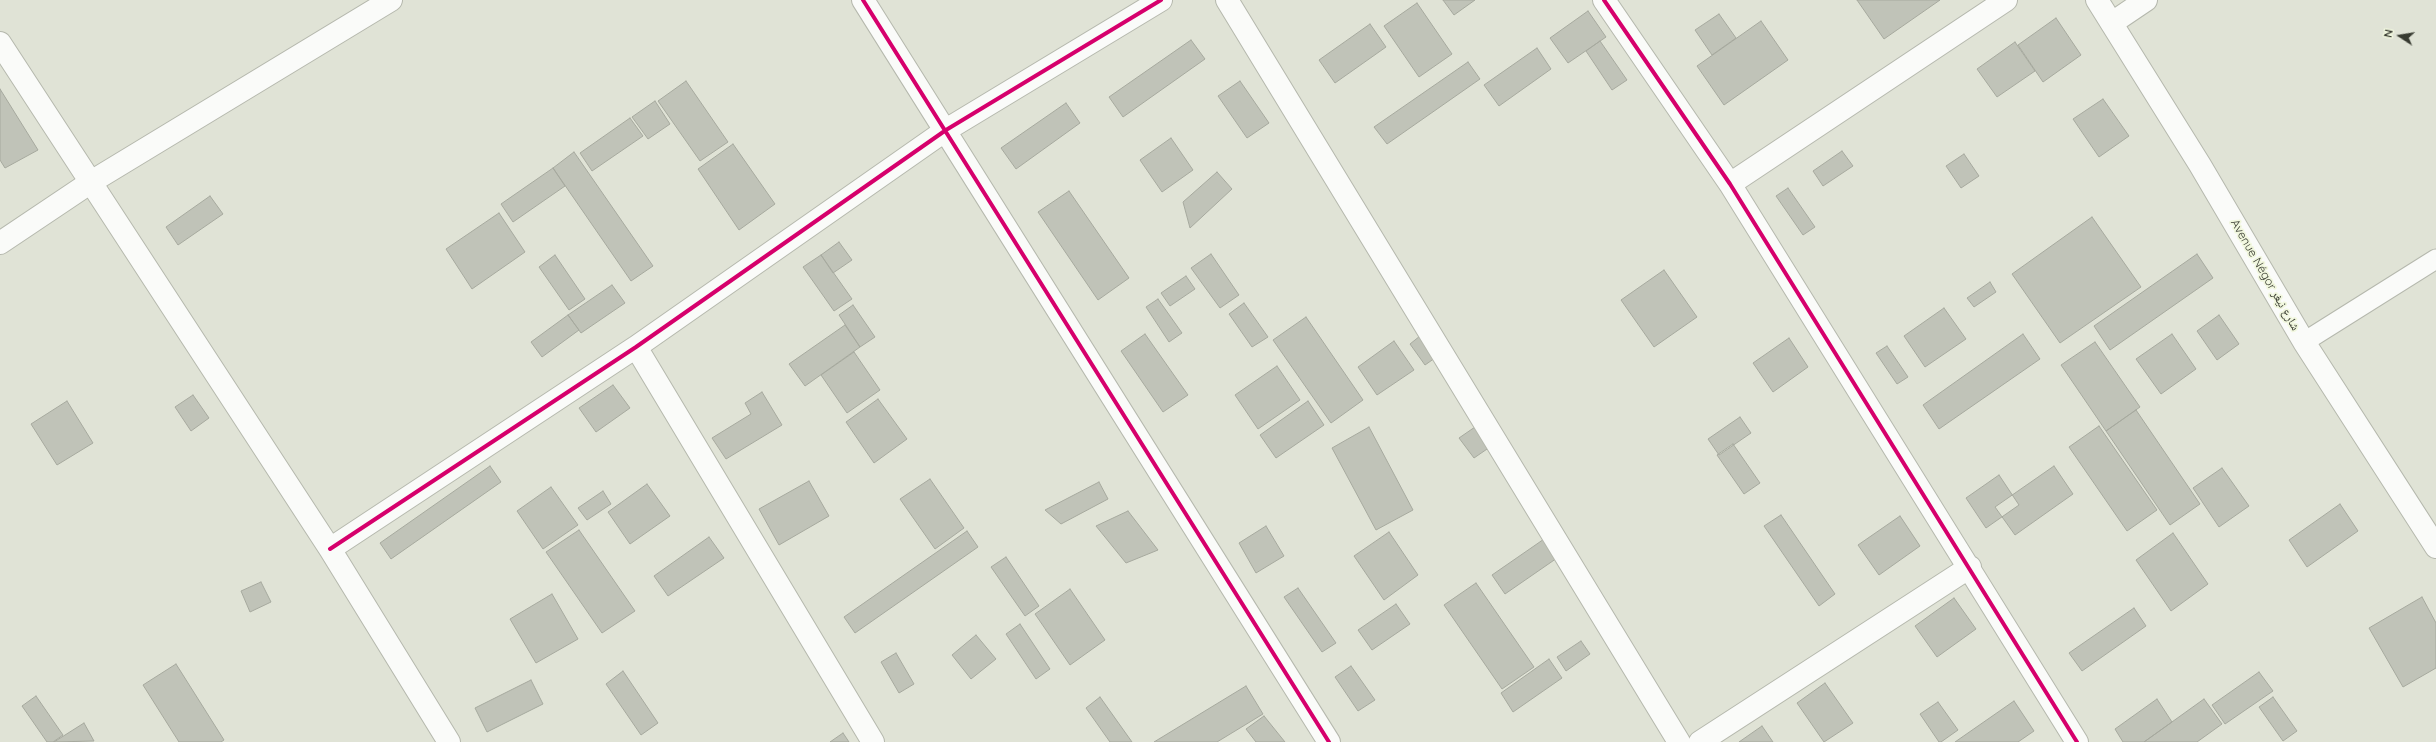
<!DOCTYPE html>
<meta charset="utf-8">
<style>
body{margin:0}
#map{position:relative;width:2436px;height:742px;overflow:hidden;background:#e0e3d6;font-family:Quicksand,sans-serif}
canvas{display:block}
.north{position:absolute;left:2380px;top:16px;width:40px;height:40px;-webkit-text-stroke:3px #f1f7de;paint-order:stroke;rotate:282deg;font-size:11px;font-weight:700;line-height:16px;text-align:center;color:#383b31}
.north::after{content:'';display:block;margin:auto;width:14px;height:18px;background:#383b31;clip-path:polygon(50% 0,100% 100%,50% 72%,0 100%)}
</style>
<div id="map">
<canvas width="2436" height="742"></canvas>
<div class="north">N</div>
</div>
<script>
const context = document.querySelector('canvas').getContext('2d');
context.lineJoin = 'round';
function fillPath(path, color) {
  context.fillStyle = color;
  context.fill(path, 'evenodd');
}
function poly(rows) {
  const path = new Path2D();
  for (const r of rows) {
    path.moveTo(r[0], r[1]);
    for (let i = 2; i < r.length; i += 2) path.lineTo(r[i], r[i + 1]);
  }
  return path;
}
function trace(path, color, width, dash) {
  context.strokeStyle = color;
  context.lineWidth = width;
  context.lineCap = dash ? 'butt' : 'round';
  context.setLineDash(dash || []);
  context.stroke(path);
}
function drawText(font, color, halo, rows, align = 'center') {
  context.font = font + ' Quicksand,"Noto Naskh Arabic",sans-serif';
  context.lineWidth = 3.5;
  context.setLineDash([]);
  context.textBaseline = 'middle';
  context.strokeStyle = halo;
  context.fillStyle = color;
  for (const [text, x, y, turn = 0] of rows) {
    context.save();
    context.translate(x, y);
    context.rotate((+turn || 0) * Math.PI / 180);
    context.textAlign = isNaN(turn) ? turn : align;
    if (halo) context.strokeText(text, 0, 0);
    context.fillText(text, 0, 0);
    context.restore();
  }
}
const building = poly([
 [1443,0,1475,0,1454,15,1443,0],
 [1857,0,1940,0,1884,39,1857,0],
 [1417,3,1452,54,1419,77,1384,26,1417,3],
 [1588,11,1606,37,1568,63,1550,38,1588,11],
 [1719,14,1736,38,1712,55,1695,30,1719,14],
 [2056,18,2081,55,2043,82,2018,45,2056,18],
 [1761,21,1788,60,1724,105,1697,66,1761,21],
 [1370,24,1386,47,1335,83,1319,60,1370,24],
 [1191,40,1205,59,1123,117,1109,97,1191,40],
 [1600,41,1627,80,1612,90,1586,51,1600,41],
 [2015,42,2035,71,1997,97,1977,69,2015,42],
 [1537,48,1551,69,1499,106,1484,85,1537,48],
 [1468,62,1480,79,1387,144,1374,127,1468,62],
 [686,81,728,142,700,161,658,101,686,81],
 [1240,81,1269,123,1247,138,1218,96,1240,81],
 [0,89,38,150,5,168,0,160,0,89],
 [2103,99,2129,136,2099,157,2073,119,2103,99],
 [655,101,670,124,648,139,632,117,655,101],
 [1066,103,1080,123,1016,169,1001,148,1066,103],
 [630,118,643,136,592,171,580,153,630,118],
 [1171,138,1193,170,1162,192,1140,160,1171,138],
 [733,144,775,204,739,230,698,169,733,144],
 [1842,151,1853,166,1823,186,1813,171,1842,151],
 [574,152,653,266,631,281,553,168,574,152],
 [1964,154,1979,176,1961,188,1946,166,1964,154],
 [553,168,565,186,513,222,501,204,553,168],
 [1217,172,1232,189,1190,228,1183,202,1217,172],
 [1788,188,1815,227,1803,235,1776,196,1788,188],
 [1069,191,1129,278,1098,300,1038,212,1069,191],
 [210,196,223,214,178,245,166,227,210,196],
 [499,213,525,252,472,289,446,249,499,213],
 [2092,217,2141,287,2060,343,2012,274,2092,217],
 [839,242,852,260,833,273,821,255,839,242],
 [1211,254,1239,295,1220,308,1191,268,1211,254],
 [2197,254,2213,278,2110,350,2094,326,2197,254],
 [555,255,585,299,569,310,539,267,555,255],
 [821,255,852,299,834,311,803,267,821,255],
 [1664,270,1697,317,1654,347,1621,300,1664,270],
 [1186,276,1195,289,1170,306,1161,293,1186,276],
 [1990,282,1996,292,1974,307,1967,298,1990,282],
 [612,285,625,303,581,333,568,315,612,285],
 [1158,299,1182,333,1169,342,1146,307,1158,299],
 [1244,303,1268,337,1252,347,1229,314,1244,303],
 [853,305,875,337,860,347,839,315,853,305],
 [1944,308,1966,339,1925,367,1904,336,1944,308],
 [568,315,579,330,542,357,531,342,568,315],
 [2219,315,2239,344,2217,360,2197,331,2219,315],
 [1306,317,1363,400,1331,423,1273,340,1306,317],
 [845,325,860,347,805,386,789,364,845,325],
 [1145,334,1188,395,1163,412,1121,351,1145,334],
 [2023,334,2040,359,1939,429,1923,405,2023,334],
 [2172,334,2196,369,2161,394,2136,359,2172,334],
 [1420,336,1435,358,1425,365,1410,344,1420,336],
 [1789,338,1808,367,1773,392,1753,363,1789,338],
 [1394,341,1414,370,1377,395,1358,367,1394,341],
 [2095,342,2140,407,2106,431,2061,365,2095,342],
 [1887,346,1908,377,1897,384,1876,353,1887,346],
 [854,352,880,390,847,413,821,375,854,352],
 [1277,366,1300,400,1258,429,1235,395,1277,366],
 [613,385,630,408,596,432,579,408,613,385],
 [762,392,782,425,726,459,712,438,751,414,745,403,762,392],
 [193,395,209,418,191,431,175,407,193,395],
 [878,399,907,439,874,463,846,422,878,399],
 [67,401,93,443,57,465,31,424,67,401],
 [1308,401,1324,425,1276,458,1260,435,1308,401],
 [2136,410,2200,504,2170,525,2106,431,2136,410],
 [1740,417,1751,433,1719,455,1708,439,1740,417],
 [2099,426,2157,510,2127,531,2069,447,2099,426],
 [1369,427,1413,510,1376,530,1332,448,1369,427],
 [1475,427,1490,447,1474,458,1459,438,1475,427],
 [1733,444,1760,483,1744,494,1717,455,1733,444],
 [490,466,501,482,391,559,380,543,490,466],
 [2054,466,2073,494,2015,535,1995,507,2054,466],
 [2222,468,2249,506,2219,527,2193,488,2222,468],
 [1999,475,2019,505,1986,528,1966,498,1999,475],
 [930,479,964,528,935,549,900,499,930,479],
 [809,481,829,516,779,545,759,509,809,481],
 [1099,482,1108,499,1061,524,1045,510,1099,482],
 [647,484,670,516,630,544,608,512,647,484],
 [551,487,578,525,543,549,517,511,551,487],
 [603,491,611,504,587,520,578,508,603,491],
 [2340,504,2358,531,2307,567,2289,540,2340,504],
 [1128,511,1158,550,1126,563,1096,526,1128,511],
 [1781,515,1835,594,1819,606,1764,526,1781,515],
 [1900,516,1920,546,1879,575,1858,545,1900,516],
 [1266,526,1284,556,1256,573,1239,543,1266,526],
 [579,530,635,611,602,633,546,552,579,530],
 [967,531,978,547,855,633,844,617,967,531],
 [1389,532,1418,575,1384,600,1354,556,1389,532],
 [2173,533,2208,584,2171,611,2136,560,2173,533],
 [709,537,724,558,668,596,654,576,709,537],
 [1547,537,1560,556,1505,594,1492,575,1547,537],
 [1006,557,1039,606,1025,616,991,567,1006,557],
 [261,582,271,602,250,612,241,591,261,582],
 [1476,583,1534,667,1502,689,1444,605,1476,583],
 [1298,588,1336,643,1322,652,1284,597,1298,588],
 [1070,589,1105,640,1070,665,1035,614,1070,589],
 [552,594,578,639,536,663,510,619,552,594],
 [2422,597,2436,623,2436,668,2403,687,2369,628,2422,597],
 [1954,598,1976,629,1937,657,1915,626,1954,598],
 [1396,604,1410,624,1372,650,1358,630,1396,604],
 [2134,608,2146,626,2082,671,2069,653,2134,608],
 [1020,624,1050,669,1036,679,1006,634,1020,624],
 [976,635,996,659,971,679,952,655,976,635],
 [1581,641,1590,654,1566,671,1557,657,1581,641],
 [896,653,914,684,899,693,881,662,896,653],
 [1549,659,1562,678,1513,712,1501,693,1549,659],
 [176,664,224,740,221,742,179,742,143,685,176,664],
 [1351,666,1375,700,1358,711,1335,677,1351,666],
 [623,671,658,723,641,735,606,684,623,671],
 [2259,672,2273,691,2225,724,2212,705,2259,672],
 [531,680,543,704,487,732,475,708,531,680],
 [1825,683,1853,723,1824,742,1797,703,1825,683],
 [1246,686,1263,714,1217,742,1154,742,1246,686],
 [36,696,63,735,53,742,47,742,22,706,36,696],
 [1100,697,1132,742,1110,742,1086,708,1100,697],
 [2273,697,2297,731,2283,741,2259,707,2273,697],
 [2157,699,2172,722,2144,742,2123,742,2115,729,2157,699],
 [2204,699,2222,724,2197,742,2144,742,2204,699],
 [2014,701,2034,731,2018,742,1955,742,2014,701],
 [1938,702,1958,730,1941,742,1939,742,1920,714,1938,702],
 [1264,716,1285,742,1256,742,1246,729,1264,716],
 [84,723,94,741,54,742,84,723],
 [1762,726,1773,742,1739,742,1762,726],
 [843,733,849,742,830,742,843,733]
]);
fillPath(building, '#c0c3b8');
trace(building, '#a6a99e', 1);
const lane = poly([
 [2304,342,2436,259]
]);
const street = poly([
 [863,0,1329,742],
 [1227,0,1679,742],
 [1604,0,1730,184,2077,742],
 [2112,23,2146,0],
 [0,43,330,549,449,742],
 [1730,184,2006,0],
 [636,347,873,742],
 [330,549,636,347,946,130,1161,0],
 [1700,742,1970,567]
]);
const secondary = poly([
 [2097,0,2200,165,2304,342,2436,547],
 [0,243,91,182,391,0]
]);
trace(lane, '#b5b8ad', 21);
trace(street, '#b5b8ad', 24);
trace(secondary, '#b5b8ad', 24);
trace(lane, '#fafbf9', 19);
trace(street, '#fafbf9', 22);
trace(secondary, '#fafbf9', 22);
trace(poly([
 [863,0,1329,742],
 [1604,0,1730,184,2077,742],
 [330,549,636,347,946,130,1161,0]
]), '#d6006c', 4);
drawText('12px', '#383b31', '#f1f7de', [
 ["Avenue Négor شارع نيغر",2265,275,60]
]);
</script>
